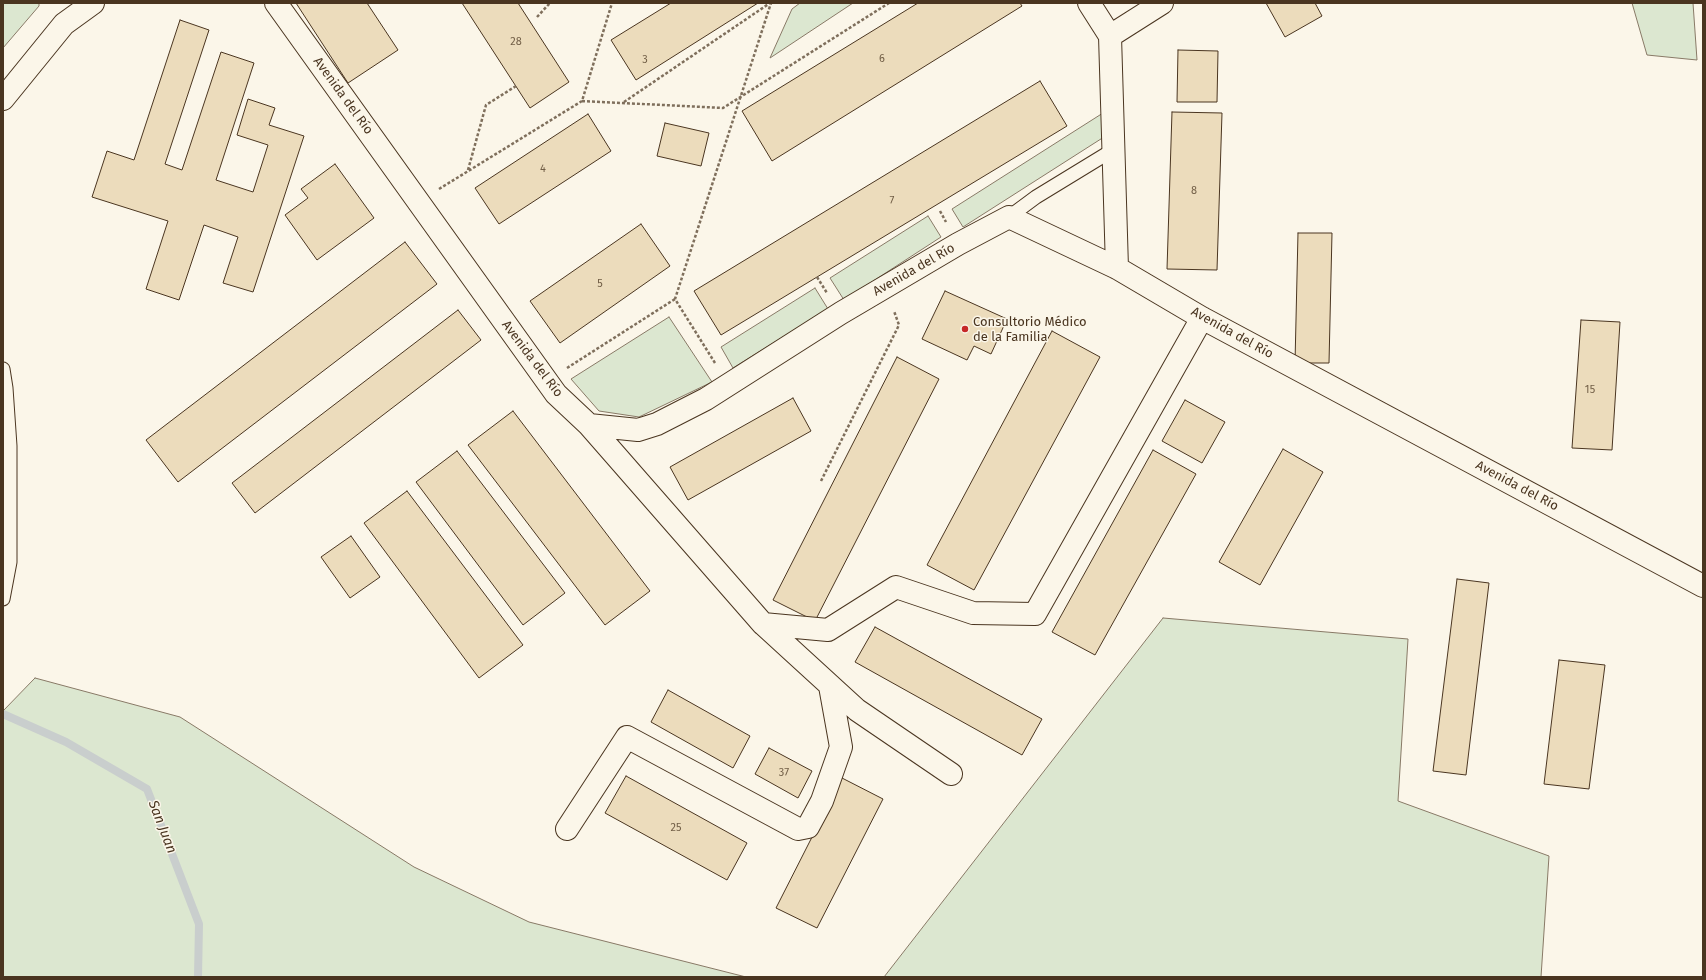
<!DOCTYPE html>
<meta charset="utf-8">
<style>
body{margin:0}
#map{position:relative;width:1706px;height:980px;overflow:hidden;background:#fbf6e9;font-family:"Fira Sans",sans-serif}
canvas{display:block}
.frame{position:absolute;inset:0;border:4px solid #4a3520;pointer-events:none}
</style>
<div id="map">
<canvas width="1706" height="980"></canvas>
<div class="frame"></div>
</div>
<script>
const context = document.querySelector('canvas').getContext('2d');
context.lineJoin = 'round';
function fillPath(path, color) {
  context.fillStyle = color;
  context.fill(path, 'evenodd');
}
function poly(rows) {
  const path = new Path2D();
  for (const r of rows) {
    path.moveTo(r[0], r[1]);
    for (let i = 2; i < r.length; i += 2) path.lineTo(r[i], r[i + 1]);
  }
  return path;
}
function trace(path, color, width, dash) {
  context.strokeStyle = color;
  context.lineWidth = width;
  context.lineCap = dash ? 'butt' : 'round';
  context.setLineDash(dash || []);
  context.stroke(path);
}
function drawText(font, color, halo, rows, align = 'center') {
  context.font = font + ' "Fira Sans",sans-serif';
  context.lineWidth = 3;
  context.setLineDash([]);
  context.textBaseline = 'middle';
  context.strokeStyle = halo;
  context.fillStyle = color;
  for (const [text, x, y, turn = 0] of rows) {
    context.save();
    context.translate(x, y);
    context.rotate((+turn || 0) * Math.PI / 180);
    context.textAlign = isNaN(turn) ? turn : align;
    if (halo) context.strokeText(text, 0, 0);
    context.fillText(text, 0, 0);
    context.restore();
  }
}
const green = poly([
 [3,3,39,3,39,6,3,48,3,3],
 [800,3,853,3,770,58,792,9,800,3],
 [1632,3,1693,3,1697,60,1647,55,1632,3],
 [1103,113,1104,137,963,227,952,209,1103,113],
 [928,216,941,237,844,300,830,278,928,216],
 [815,288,828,309,733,368,721,347,815,288],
 [669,317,712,382,639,417,599,411,571,379,669,317],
 [1163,618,1408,639,1398,801,1549,856,1541,977,884,977,1163,618],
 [35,678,180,717,414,867,529,922,746,977,3,977,3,711,35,678]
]);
fillPath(green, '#dce7d0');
trace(green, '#887966', 1);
trace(poly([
 [3,714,66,742,147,789,199,924,198,977]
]), '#c9cecd', 8);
const building = poly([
 [296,3,367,3,398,50,348,83,296,3],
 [462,3,518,3,569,82,530,108,462,3],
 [671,3,758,3,636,80,611,40,671,3],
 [918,3,1020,3,1022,6,772,161,742,111,918,3],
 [1266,3,1315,3,1322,16,1285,37,1266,3],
 [180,20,209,30,165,164,182,170,221,52,254,63,216,180,253,192,268,145,237,135,248,99,275,108,269,125,304,136,253,292,223,283,238,237,204,225,179,300,146,289,168,221,92,197,107,151,134,160,180,20],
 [1178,50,1218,51,1217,102,1177,102,1178,50],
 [1040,81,1067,126,721,335,694,291,1040,81],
 [1172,112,1222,113,1217,270,1167,269,1172,112],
 [588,114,611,151,499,224,475,188,588,114],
 [665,123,709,133,701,166,657,156,665,123],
 [335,164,374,218,317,260,285,215,308,198,301,189,335,164],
 [641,224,670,266,560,343,530,301,641,224],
 [1298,233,1332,233,1329,363,1295,363,1298,233],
 [405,242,437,284,178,482,146,440,405,242],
 [945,291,1007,319,991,354,974,346,967,360,922,339,945,291],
 [458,310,481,340,255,513,232,483,458,310],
 [1581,320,1620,322,1612,450,1572,448,1581,320],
 [1052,331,1100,357,974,590,927,565,1052,331],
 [897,357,939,379,815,621,773,600,897,357],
 [793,398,811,431,688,500,670,467,793,398],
 [1185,400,1225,422,1202,463,1162,441,1185,400],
 [513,411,650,591,605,625,468,445,513,411],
 [1283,449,1323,472,1260,585,1219,562,1283,449],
 [1153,450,1196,474,1095,655,1052,632,1153,450],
 [457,451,565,593,523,625,416,482,457,451],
 [407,491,523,645,479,678,364,523,407,491],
 [351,536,380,577,350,598,321,557,351,536],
 [1457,579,1489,583,1466,775,1433,771,1457,579],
 [875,627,1042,719,1022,755,855,662,875,627],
 [1559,660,1605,665,1589,789,1544,784,1559,660],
 [668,690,750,736,733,768,651,722,668,690],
 [769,748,812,771,798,798,755,774,769,748],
 [626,776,747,843,727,880,605,813,626,776],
 [842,778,883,799,817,928,776,908,842,778]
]);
fillPath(building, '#ecdcbc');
trace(building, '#4a3520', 1);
const service = poly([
 [1009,217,1036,197,1113,150],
 [3,369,6,388,10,446,10,562,3,599]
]);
const minor = poly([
 [276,3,556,394,589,425,763,624,857,710,951,774],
 [1089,3,1110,36,1117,268],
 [1110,36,1162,3],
 [3,99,64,24,93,3],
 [589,425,638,430,657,424,706,399,841,313,958,244,1009,217,1117,268,1202,318,1703,586],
 [763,624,828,630,896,587,973,613,1035,614,1202,318],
 [567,829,627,737,798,829,808,827,822,801,841,747,830,686]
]);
trace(service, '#4a3520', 15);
trace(minor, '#4a3520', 24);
trace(poly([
 [537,17,550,3],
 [582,101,723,108,889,3],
 [624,102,770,3],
 [468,170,486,105,516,86],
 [439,189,582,101,612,3],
 [940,211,946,222],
 [817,277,827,293],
 [715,363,675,299,771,3],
 [567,368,675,299],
 [821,481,899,325,894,311]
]), '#7f6f5c', 2.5, [3, 2]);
trace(service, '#fbf6e9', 13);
trace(minor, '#fbf6e9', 22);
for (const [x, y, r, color] of [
 [965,329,4,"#c62828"]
]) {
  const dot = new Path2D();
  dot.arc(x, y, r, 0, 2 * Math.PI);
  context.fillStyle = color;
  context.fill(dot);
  trace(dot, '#fbf6e9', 1.5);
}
drawText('11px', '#725f47', null, [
 ["28",516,42],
 ["6",882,59],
 ["3",645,60],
 ["4",543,169],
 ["8",1194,191],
 ["7",892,201],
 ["5",600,284],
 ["15",1590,390],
 ["37",784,773],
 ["25",676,828]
]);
drawText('13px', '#4a3520', '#fbf6e9', [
 ["Avenida del Río",343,96,54],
 ["Avenida del Río",914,270,-30],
 ["Avenida del Río",1232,333,29],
 ["Avenida del Río",532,359,53],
 ["Avenida del Río",1517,486,28]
]);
drawText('13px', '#4a3520', '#fbf6e9', [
 ["Consultorio Médico",973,322],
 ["de la Familia",973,337]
], 'left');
drawText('italic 14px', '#4a3520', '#fbf6e9', [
 ["San Juan",162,827,69]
]);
</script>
